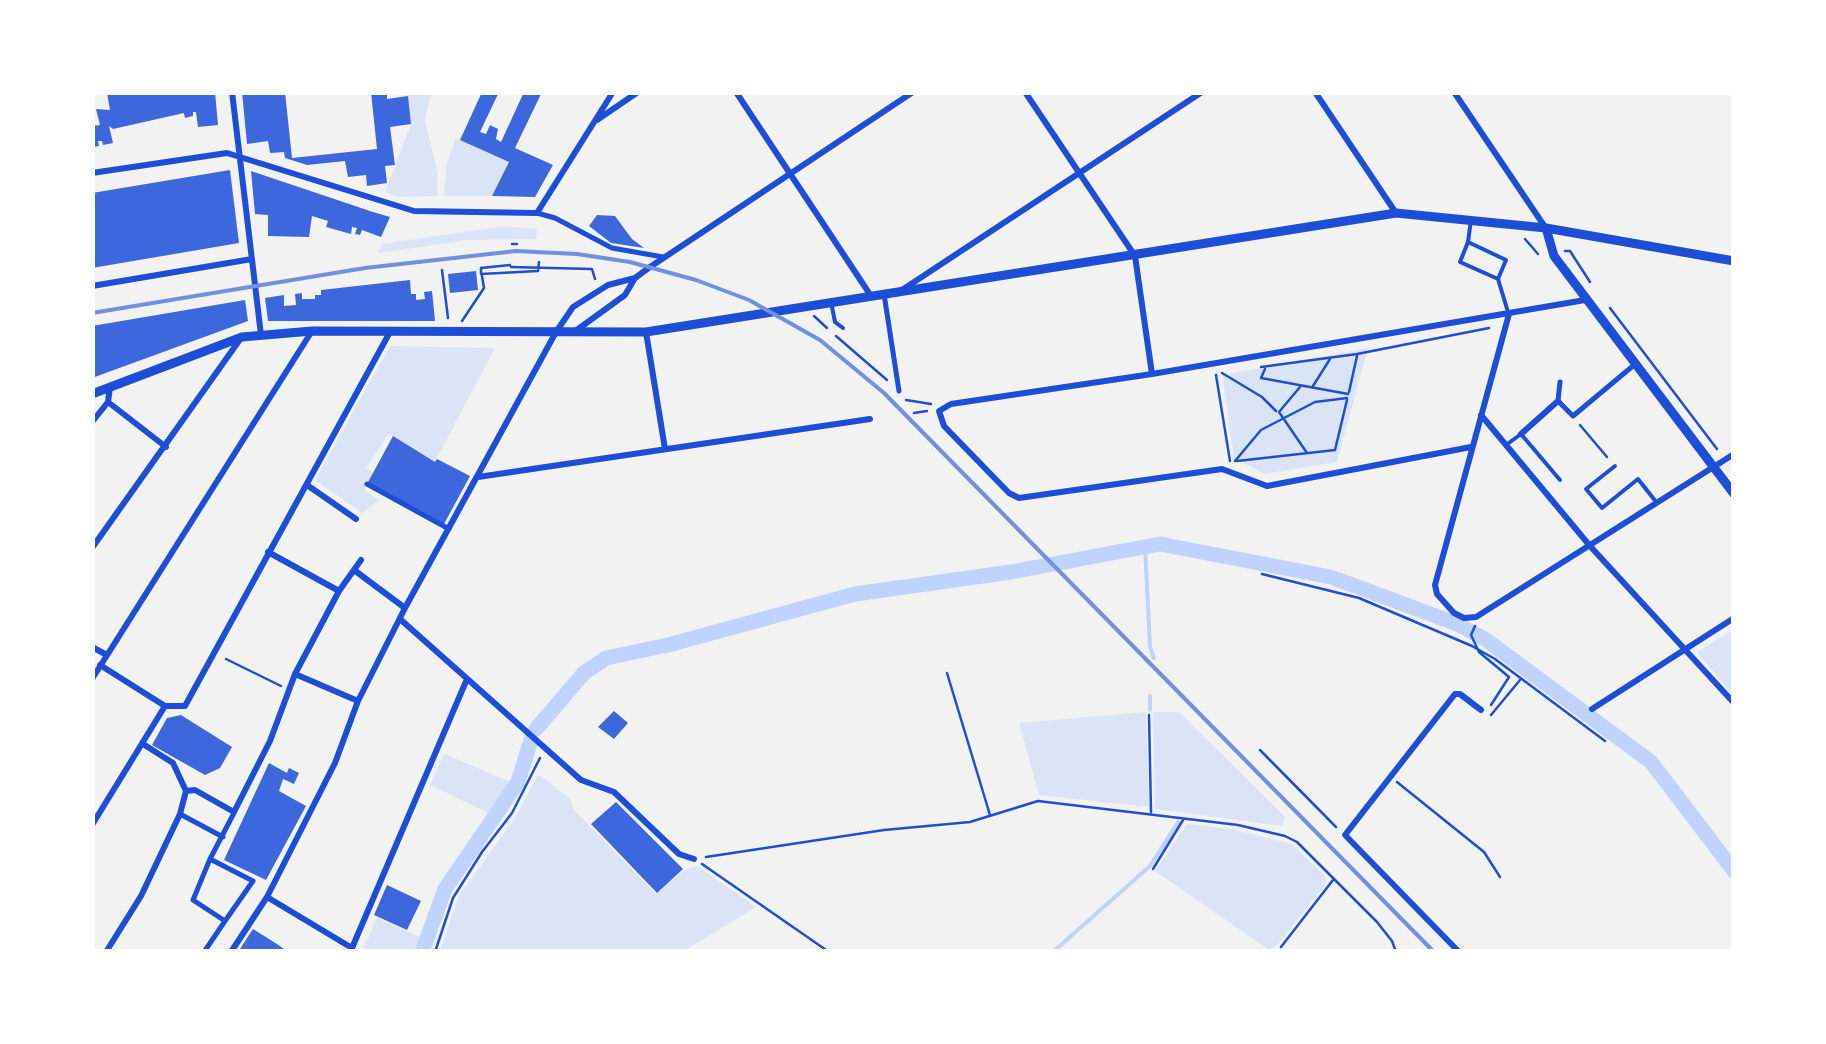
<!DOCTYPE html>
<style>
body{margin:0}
#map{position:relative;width:1826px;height:1044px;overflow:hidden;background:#f2f2f2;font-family:Mulish,sans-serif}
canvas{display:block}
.frame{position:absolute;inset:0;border:95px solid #fff;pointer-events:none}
</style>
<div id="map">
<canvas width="1826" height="1044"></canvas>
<div class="frame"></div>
</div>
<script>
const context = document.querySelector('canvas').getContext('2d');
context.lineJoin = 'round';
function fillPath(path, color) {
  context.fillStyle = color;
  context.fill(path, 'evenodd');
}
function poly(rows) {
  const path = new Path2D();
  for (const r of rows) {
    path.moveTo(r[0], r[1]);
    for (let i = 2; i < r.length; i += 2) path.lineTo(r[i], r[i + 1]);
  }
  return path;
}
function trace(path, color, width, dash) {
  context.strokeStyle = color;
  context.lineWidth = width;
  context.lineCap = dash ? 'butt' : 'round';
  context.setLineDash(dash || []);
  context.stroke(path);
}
fillPath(poly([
 [401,93,431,93,425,121,437,170,438,196,398,197,385,192,411,124,408,97],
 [456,138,509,162,492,196,444,196,446,165],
 [504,226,537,229,536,239,468,240,378,253,382,244],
 [390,346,495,348,435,462,389,434,366,468,374,473,364,490,379,500,362,513,315,480],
 [1368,348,1337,462,1265,474,1234,458,1222,375],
 [1733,630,1733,696,1697,652],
 [1146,712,1149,807,1039,795,1019,723],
 [1153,712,1179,712,1285,817,1282,826,1155,809],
 [444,754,513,783,491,814,430,785],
 [537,776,541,776,570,799,574,810,656,894,684,870,697,866,756,907,684,951,440,951,459,896,516,816],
 [1187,824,1232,829,1292,844,1322,873,1326,877,1325,885,1279,943,1269,950,1155,871],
 [377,918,420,937,415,951,362,951]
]), '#dbe4f7');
trace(poly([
 [1145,546,1150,647,1154,658],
 [1150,710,1150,696],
 [1053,952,1150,866,1178,822]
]), '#bfd3fe', 4);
trace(poly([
 [536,729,584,673,606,658,668,645,855,594,1011,572,1160,544,1331,577,1457,624,1485,639,1651,762,1734,871],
 [422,952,445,889,518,782,531,740]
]), '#bfd3fe', 15);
fillPath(poly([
 [215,92,218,125,198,127,196,112,193,112,193,116,185,118,184,113,113,129,109,126,113,143,103,145,102,141,98,141,99,146,92,147,92,126,100,125,96,109,110,110,107,93],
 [242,92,285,92,292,158,377,149,371,92,387,92,387,99,408,96,411,124,390,127,395,165,385,166,387,183,367,186,366,175,348,177,345,161,307,165,285,158,284,152,270,153,268,141,247,144],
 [482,92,499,92,480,132,486,134,490,125,498,129,496,139,501,142,524,92,542,92,515,148,553,165,535,197,492,196,509,162,460,140],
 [230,170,239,243,92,268,92,193],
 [251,171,373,212,390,217,381,237,362,230,360,235,355,234,357,228,352,227,351,234,326,227,328,221,312,216,309,237,268,236,268,215,255,214],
 [597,215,615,216,632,239,644,248,611,243,589,226],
 [476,271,478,290,450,293,448,274],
 [410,280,411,294,416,294,416,300,425,299,424,292,432,291,435,321,268,321,265,298,284,295,284,306,296,305,295,294,302,293,302,299,315,299,315,295,321,295,321,290],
 [245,300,248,321,92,378,92,326],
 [393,436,435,462,437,459,470,476,444,524,367,484],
 [614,711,628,723,614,739,598,727],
 [181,715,232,747,220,768,205,775,152,745,167,718],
 [269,763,287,773,289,768,299,773,294,784,283,779,279,791,306,806,266,880,224,860],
 [616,802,683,869,657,893,591,824],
 [387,885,421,901,407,930,374,915],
 [253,929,277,944,288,952,238,952]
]), '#3d67dc');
trace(poly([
 [1525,239,1538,254],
 [512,244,517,244],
 [1565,251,1570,251,1590,282],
 [510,265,481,268,481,274,538,271,539,262],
 [511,267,592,269,595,279],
 [442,270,448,318],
 [1610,308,1717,449],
 [814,316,827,328],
 [462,321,484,288,482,276],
 [836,336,887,380],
 [1261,367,1357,354,1489,328],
 [1265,369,1261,378,1348,394],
 [1222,373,1262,397,1276,411],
 [1216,375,1230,461],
 [1313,386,1330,359],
 [1300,387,1279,412,1307,453],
 [1349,392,1357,356],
 [906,400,931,404],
 [914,413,927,411],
 [1580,425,1607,457],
 [1335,450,1347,400],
 [1235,461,1261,430,1315,402,1347,398],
 [1237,461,1335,450],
 [1262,574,1359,598,1472,646,1495,659,1605,741],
 [1475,626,1471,635,1479,652,1509,677,1491,705],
 [226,659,281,686],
 [947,673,990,815],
 [1149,715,1151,812],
 [1491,715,1520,680],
 [1260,750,1336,827],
 [1397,782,1484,852,1500,877],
 [706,857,884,830,970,822,1038,801,1238,825,1285,836,1297,842,1377,922,1392,941,1396,952],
 [702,864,829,952],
 [1153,869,1183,820],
 [1281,947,1333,880],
 [435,952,453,898,482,852,512,813,540,758]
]), '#1d4ed8', 2.5);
trace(poly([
 [1471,220,1468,242,1460,262,1498,279,1508,312],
 [1468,242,1506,260,1498,279],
 [832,307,835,322,843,328],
 [1506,445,1521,434,1560,480],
 [1615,466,1586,489,1602,508,1638,479,1657,503]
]), '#1d4ed8', 4);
trace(poly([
 [537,213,555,218,612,248,663,257],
 [884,294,899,391],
 [1560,382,1558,401,1573,416,1634,365],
 [367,484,449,529],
 [180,814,223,837],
 [210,859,253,881,225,921,193,900,210,859,234,813],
 [204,952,225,921]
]), '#1d4ed8', 5);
trace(poly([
 [232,92,261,335],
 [736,92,871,296],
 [1025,92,1135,256,1152,374],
 [1315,92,1396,213],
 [1454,92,1545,227],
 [597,120,638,92],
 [92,173,227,153,414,211,537,213,613,92],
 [92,286,252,259],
 [902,290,1202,92],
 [1509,314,1435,585,1437,594,1454,613,1464,618,1476,617,1734,454],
 [574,332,625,295,635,278,650,267,913,92],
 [646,332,665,449],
 [108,402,166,447],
 [1481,415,1590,546,1734,703],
 [92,422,108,402,110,387],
 [1521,434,1558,401],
 [1471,447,1267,486,1222,469,1019,498,1009,493,944,426,939,411,951,404,1152,374,1585,300],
 [478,477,870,419],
 [307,485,356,519],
 [92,548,241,338],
 [268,552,339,591],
 [354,570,405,608],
 [400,619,581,780,614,792,679,854,694,859],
 [92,647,107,655],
 [100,665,165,706],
 [295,674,358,701],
 [92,679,312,331],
 [1592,709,1734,618],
 [143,744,173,763,186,791],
 [186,791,195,790,234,812,270,741,295,674,339,591,361,560],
 [92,825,165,706,185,706,390,332],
 [267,897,352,948,467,679],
 [106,952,141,896,180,814,186,791],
 [231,952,267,897,335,763,358,701,405,608,556,332,573,307,608,285,635,278],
 [1459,952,1345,835,1455,694,1460,694,1481,710]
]), '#1d4ed8', 6);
trace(poly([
 [1546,228,1554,256,1734,494],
 [92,394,242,337,312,331,646,332,1396,213,1546,228,1734,261]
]), '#1d4ed8', 9);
trace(poly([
 [92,313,365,268,516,251,577,254,630,262,696,280,749,300,820,340,884,393,1434,952]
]), '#7290e2', 4);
</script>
